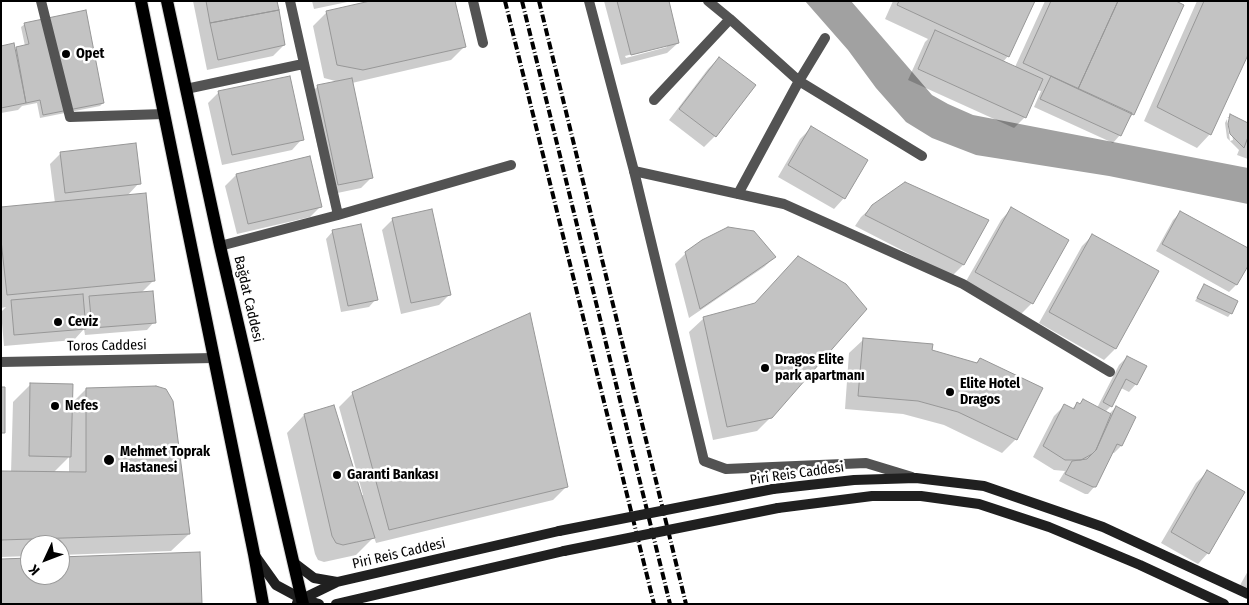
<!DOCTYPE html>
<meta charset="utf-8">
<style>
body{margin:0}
#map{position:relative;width:1249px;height:605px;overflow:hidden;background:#fff;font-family:"Fira Sans Condensed",sans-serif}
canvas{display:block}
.frame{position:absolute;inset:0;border:2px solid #000;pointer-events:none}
.north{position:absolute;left:20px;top:535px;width:50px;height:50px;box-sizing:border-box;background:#fff;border:1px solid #999;border-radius:50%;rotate:227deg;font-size:14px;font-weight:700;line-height:20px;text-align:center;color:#000}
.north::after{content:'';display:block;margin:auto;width:18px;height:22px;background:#000;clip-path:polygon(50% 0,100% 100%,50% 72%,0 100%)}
</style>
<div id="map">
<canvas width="1249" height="605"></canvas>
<div class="frame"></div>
<div class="north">K</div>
</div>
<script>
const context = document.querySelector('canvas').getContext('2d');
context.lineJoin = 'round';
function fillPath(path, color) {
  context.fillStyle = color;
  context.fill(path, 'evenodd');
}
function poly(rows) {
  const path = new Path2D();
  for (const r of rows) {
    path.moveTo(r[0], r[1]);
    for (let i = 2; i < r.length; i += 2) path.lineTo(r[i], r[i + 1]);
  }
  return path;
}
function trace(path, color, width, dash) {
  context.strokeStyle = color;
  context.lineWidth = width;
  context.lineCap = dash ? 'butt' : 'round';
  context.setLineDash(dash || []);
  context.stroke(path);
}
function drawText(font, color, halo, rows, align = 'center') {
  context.font = font + ' "Fira Sans Condensed",sans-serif';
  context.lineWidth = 5;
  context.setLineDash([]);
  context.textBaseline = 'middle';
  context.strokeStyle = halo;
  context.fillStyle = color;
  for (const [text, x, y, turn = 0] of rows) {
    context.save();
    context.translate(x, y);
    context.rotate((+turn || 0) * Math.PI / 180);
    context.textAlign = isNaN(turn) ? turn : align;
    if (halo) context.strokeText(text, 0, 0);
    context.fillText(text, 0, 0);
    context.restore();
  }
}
fillPath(poly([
 [805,1,851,1,932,95,948,104,973,115,1248,168,1248,204,1109,176,976,155,932,138,906,122,876,88,848,50]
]), '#a1a1a1');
fillPath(poly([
 [193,1,275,1,284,45,273,56,207,70],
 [312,1,352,1,314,9],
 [604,1,668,1,678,43,667,53,621,65],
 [667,45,667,47,626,58,625,56],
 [893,1,1033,1,1008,56,1003,62,1015,67,1045,1,1173,1,1133,114,1128,120,1120,135,1113,143,1034,107,1041,91,1037,90,1025,117,1014,128,908,80,925,42,928,39,885,19],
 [1197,1,1248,1,1210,134,1197,148,1144,121],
 [327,12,464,47,451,60,352,83,372,177,361,188,328,195,307,97,318,86,339,82,324,78,313,26],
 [25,24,103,103,100,106,40,118,37,103,22,106,18,110,1,113,1,47,15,50,25,46,21,27],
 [719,58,754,85,715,136,704,147,669,120,708,69],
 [219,92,302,139,292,150,222,165,208,103],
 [1230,116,1248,125,1248,159,1237,155,1239,150,1227,138,1225,123,1227,119,1230,141,1233,140,1229,118,1227,118],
 [811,128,844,198,834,209,778,177,800,139],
 [61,153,139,183,127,196,154,280,141,293,154,322,147,330,85,335,84,329,74,340,4,346,1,312,6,307,1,308,1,208,55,203,50,164],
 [236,175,321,206,310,217,237,234,225,186],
 [873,206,987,220,963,265,952,276,855,226,861,217],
 [1011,209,1067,240,1032,303,1021,314,965,283,1001,220],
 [1181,212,1248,263,1236,285,1229,292,1156,251,1173,220],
 [393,219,450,294,439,305,401,314,382,230],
 [333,231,376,299,369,307,341,312,326,239],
 [1092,236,1158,272,1115,349,1104,360,1039,323,1082,246],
 [686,253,775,257,764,267,689,318,675,264],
 [1204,286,1231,313,1228,317,1195,301],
 [754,305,771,417,757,431,713,440,689,332,703,319],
 [863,340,931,351,975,364,980,359,1041,389,1016,439,1002,453,944,425,903,414,845,409,849,353],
 [1127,357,1136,384,1129,392,1121,388,1111,406,1105,412,1109,414,1116,407,1121,446,1114,453,1112,453,1095,486,1088,494,1085,494,1059,481,1065,471,1054,470,1033,457,1054,416,1064,406,1072,409,1077,403,1079,405,1083,401,1097,408,1119,365],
 [31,384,71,404,86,389,189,534,171,551,60,555,60,545,30,545,30,556,1,557,1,472,11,473,13,402],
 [69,457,69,473,53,473],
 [353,393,567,486,553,500,376,543,374,537,356,555,324,562,318,560,315,554,287,433,304,415,360,495,363,495,339,407],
 [1207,472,1208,553,1198,564,1161,543,1196,483],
 [60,558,200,603,1,604,30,559,30,575,60,575],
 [1248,571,1248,592,1239,587]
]), '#0003');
const building = poly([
 [206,1,277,1,279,10,210,23,206,1],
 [370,1,455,1,466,47,363,70,337,65,326,11,370,1],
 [617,1,669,1,679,43,631,55,617,1],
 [899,1,1035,1,1009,57,897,5,899,1],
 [1051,1,1118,1,1078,89,1023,63,1051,1],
 [1118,1,1176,1,1184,5,1134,115,1078,89,1118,1],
 [1204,1,1248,1,1248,55,1211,135,1157,107,1204,1],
 [86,10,104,103,43,115,40,100,26,103,16,47,29,44,24,23,86,10],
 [279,10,285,45,218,60,210,23,279,10],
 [935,30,1043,79,1026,118,918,69,935,30],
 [14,43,26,103,1,108,1,46,14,43],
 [719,57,756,85,716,137,679,109,719,57],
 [290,76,304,140,232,155,218,91,290,76],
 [1051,76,1132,113,1121,136,1040,99,1051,76],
 [352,78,373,178,338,185,317,85,352,78],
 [1230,114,1248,123,1248,137,1244,148,1230,134,1228,124,1230,114],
 [811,126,868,160,845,199,788,165,811,126],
 [136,143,141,184,65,193,60,152,136,143],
 [310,156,322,207,248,224,236,174,310,156],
 [905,182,989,220,964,265,865,215,872,205,905,182],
 [146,193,155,281,7,295,1,240,1,207,146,193],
 [1011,207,1069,240,1033,304,975,272,1011,207],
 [432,209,451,295,411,303,392,218,432,209],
 [1180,211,1248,248,1248,266,1237,285,1162,244,1180,211],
 [361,224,378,300,348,306,332,230,361,224],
 [728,227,754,231,776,257,700,309,685,252,702,240,728,227],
 [1092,234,1159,271,1116,349,1049,312,1092,234],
 [798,256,846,284,867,309,772,418,727,427,703,317,755,303,798,256],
 [1204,284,1238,301,1232,314,1197,298,1204,284],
 [153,291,156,323,92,328,89,296,153,291],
 [83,294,86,329,14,335,11,300,83,294],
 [530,313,568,487,389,530,352,392,530,313],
 [863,338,933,344,932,350,977,363,980,358,1043,388,1017,440,958,412,918,401,858,396,863,338],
 [1127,356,1147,366,1137,385,1126,379,1112,407,1103,402,1127,356],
 [30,383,73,384,71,457,29,456,30,383],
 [156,386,166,389,173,401,190,534,1,540,1,471,86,472,86,388,156,386],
 [1,387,5,387,5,433,1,433,1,387],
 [1083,399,1111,414,1096,450,1092,454,1081,460,1065,460,1043,446,1064,404,1074,409,1077,402,1080,404,1083,399],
 [334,405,375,538,343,545,336,543,332,536,304,414,334,405],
 [1116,406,1136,417,1122,446,1117,444,1096,487,1093,487,1065,474,1072,461,1087,459,1096,450,1116,406],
 [1207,470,1245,492,1209,554,1171,532,1207,470],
 [200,552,202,603,1,604,1,559,30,558,30,575,60,575,60,557,200,552]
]);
fillPath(building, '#c3c3c3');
trace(building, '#979797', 1);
const primary = poly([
 [141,1,254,554,263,604],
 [167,1,220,246,303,604]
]);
trace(primary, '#dbdbdb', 14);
trace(poly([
 [41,1,70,117,164,114],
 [708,1,730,19,799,81,922,156],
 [654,100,730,19],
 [634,171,784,204,963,284,1110,372],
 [738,194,799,81,825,38]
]), '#535353', 10);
trace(poly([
 [473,1,483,43],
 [589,1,634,171,704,461,726,469,866,463,912,477],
 [186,89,303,64],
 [338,215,511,165],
 [220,246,338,215,290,1],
 [1,362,214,358]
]), '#535353', 10);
trace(poly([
 [773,489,854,480,916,478,984,486,1103,527,1248,594],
 [778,508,872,496,921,496,979,504,1049,527,1140,565,1224,604],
 [256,557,276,585,302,599,319,604],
 [293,562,314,578,337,582],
 [297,603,302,599,337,582,559,531],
 [336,604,564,551]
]), '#202020', 10);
trace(primary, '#000', 12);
trace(poly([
 [505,1,654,604],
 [522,1,670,604],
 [539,1,686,604]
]), '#000', 4, [8, 2.5, 1, 2.5]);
trace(poly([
 [559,531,773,489],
 [564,551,778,508]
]), '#202020', 10);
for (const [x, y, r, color] of [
 [66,54,5,"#000"],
 [58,322,5,"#000"],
 [765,368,5,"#000"],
 [950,392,5,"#000"],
 [55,406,5,"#000"],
 [109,460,6,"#000"],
 [337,475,5,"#000"]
]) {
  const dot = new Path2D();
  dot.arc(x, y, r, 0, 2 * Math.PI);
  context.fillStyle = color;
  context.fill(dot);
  trace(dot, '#fff', 2);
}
drawText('bold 14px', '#000', '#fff', [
 ["Opet",76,54],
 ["Ceviz",68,322],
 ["Dragos Elite",775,360],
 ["park apartmanı",775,376],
 ["Elite Hotel",960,384],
 ["Dragos",960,400],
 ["Nefes",65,406],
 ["Mehmet Toprak",120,452],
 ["Hastanesi",120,468],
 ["Garanti Bankası",347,475]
], 'left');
drawText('14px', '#000', '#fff', [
 ["Bağdat Caddesi",248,299,77],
 ["Toros Caddesi",107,346,-1],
 ["Piri Reis Caddesi",797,474,-8],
 ["Piri Reis Caddesi",399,554,-13]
]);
</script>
